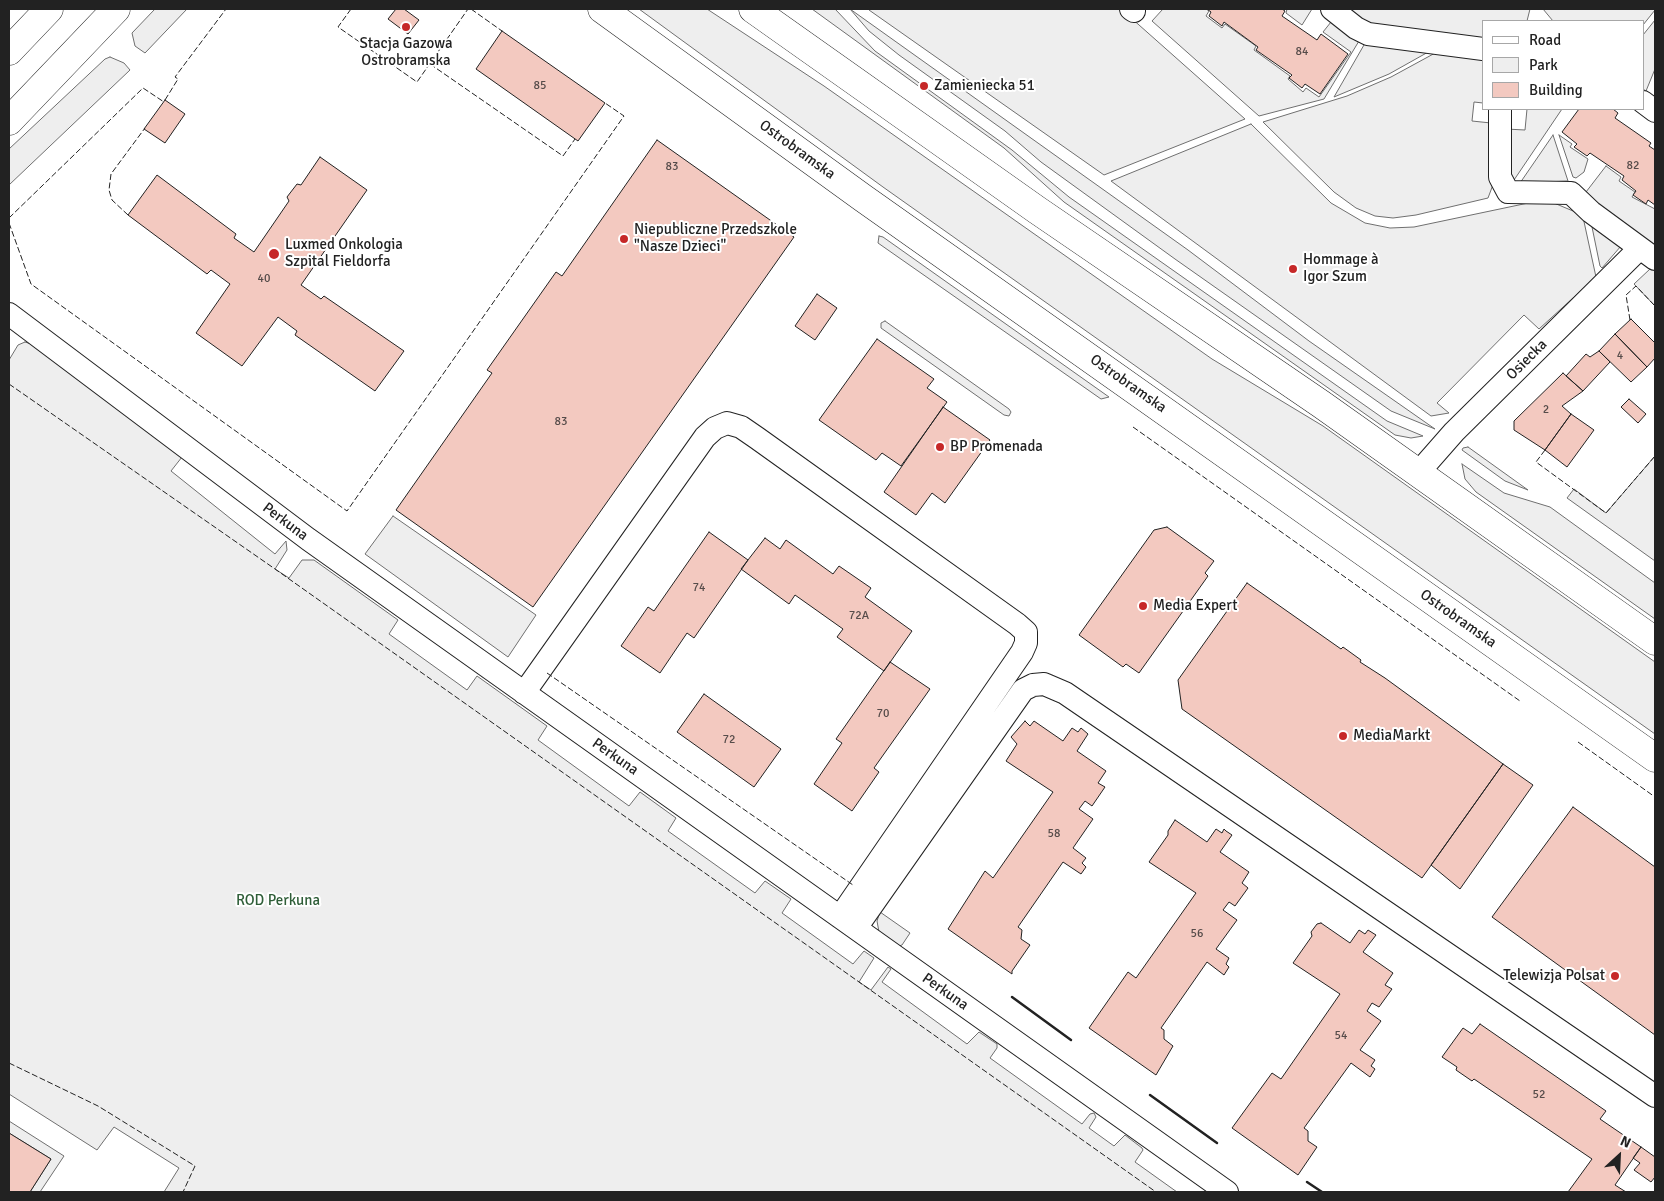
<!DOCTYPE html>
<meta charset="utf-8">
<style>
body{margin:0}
#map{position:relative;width:1664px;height:1201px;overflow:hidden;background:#fff;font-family:Signika,sans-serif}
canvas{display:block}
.frame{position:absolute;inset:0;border:10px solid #222;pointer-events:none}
.legend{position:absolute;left:1482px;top:20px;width:162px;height:90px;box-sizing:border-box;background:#fff;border:1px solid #a7a7a7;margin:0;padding:6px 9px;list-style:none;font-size:15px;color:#222}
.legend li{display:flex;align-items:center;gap:10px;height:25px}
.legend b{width:25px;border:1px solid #a7a7a7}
.north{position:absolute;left:1594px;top:1131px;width:50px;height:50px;-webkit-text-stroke:4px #fff;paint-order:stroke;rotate:25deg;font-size:14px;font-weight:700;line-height:20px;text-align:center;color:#222}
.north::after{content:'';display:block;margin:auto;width:18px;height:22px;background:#222;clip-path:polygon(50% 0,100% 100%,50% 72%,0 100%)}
</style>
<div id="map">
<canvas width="1664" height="1201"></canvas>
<div class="frame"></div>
<ul class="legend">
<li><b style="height:6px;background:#fff"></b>Road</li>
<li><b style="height:14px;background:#eee"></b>Park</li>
<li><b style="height:14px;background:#f3c9c0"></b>Building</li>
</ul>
<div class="north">N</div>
</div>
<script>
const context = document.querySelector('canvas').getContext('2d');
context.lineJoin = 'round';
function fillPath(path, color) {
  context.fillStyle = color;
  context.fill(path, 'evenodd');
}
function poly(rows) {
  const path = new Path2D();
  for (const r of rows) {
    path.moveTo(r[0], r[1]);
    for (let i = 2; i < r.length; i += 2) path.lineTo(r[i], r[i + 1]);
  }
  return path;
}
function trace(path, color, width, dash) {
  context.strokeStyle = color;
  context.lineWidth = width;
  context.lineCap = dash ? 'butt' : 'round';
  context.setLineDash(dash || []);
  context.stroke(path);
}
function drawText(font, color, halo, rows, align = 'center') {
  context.font = font + ' Signika,sans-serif';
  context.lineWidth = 4;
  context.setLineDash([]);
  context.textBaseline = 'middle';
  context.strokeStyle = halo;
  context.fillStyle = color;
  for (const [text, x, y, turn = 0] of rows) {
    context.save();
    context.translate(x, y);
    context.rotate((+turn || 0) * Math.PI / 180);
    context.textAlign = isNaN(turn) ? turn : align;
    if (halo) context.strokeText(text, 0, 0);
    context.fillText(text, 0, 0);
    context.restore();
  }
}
const green = poly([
 [155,9,187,9,145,53,135,46,132,33,155,9],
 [639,9,707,9,824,86,1212,359,1323,426,1655,662,1655,734,883,187,639,9],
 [812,9,835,9,875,51,1012,150,1069,197,1387,421,1423,436,1411,438,1395,435,1064,202,1004,148,812,9],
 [850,9,1188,250,1309,341,1435,429,1391,411,1175,259,1041,162,1005,131,899,55,869,31,850,9],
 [870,9,1121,9,1245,119,1104,175,869,10,870,9],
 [1163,9,1206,9,1209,11,1206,16,1222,28,1225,24,1256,46,1254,50,1290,76,1288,79,1303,92,1306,88,1319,97,1351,52,1323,32,1331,22,1362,36,1324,99,1259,116,1152,21,1163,9],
 [1287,9,1312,9,1302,25,1286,13,1287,9],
 [1346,9,1530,9,1527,21,1483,21,1483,40,1378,26,1364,21,1346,9],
 [1543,9,1655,9,1655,10,1643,25,1643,21,1553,21,1543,9],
 [1655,20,1655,69,1646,91,1643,89,1643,35,1655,20],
 [1368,38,1430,51,1389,74,1334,97,1368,38],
 [1437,52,1483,59,1483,103,1474,102,1472,121,1491,123,1494,182,1488,198,1416,215,1393,218,1375,216,1356,208,1334,192,1263,122,1347,96,1391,77,1437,52],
 [110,57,124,63,130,70,9,185,9,149,105,59,110,57],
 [1527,109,1562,109,1514,180,1508,173,1506,129,1525,130,1527,109],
 [1251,124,1331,203,1365,223,1390,228,1414,227,1533,202,1554,203,1573,211,1583,217,1596,277,1539,329,1524,315,1437,403,1449,413,1431,416,1111,181,1251,124],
 [1553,135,1568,181,1520,183,1553,135],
 [1559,135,1572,144,1570,147,1588,159,1584,172,1576,178,1573,177,1559,135],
 [1606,166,1621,177,1619,181,1635,192,1632,197,1655,209,1655,248,1587,198,1586,192,1606,166],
 [1591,222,1621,246,1602,268,1600,266,1591,222],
 [879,236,883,237,1109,397,1101,399,878,243,879,236],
 [1650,269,1655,270,1655,306,1634,284,1650,269],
 [885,321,1009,409,1011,412,1009,416,1004,415,881,328,881,323,885,321],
 [25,342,31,344,182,457,171,471,275,554,286,541,287,550,275,569,289,578,302,560,314,560,398,620,389,634,467,690,477,676,547,726,538,740,629,806,640,792,676,818,668,831,755,893,765,881,791,899,782,913,853,964,864,951,874,958,859,982,871,990,888,967,891,969,882,982,967,1044,979,1032,997,1044,997,1048,990,1058,1082,1124,1090,1114,1094,1113,1096,1117,1089,1128,1114,1146,1125,1135,1142,1148,1143,1150,1135,1162,1177,1192,164,1192,179,1168,114,1127,97,1150,9,1094,9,360,18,345,25,342],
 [1468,447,1528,490,1505,481,1462,450,1463,448,1468,447],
 [1655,456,1655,561,1567,498,1574,489,1606,513,1655,456],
 [1462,464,1504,493,1550,507,1655,583,1655,619,1476,492,1465,479,1462,464],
 [393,516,536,615,508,657,365,554,393,516],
 [880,912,910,933,902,945,899,946,879,932,877,921,880,912],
 [9,1121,64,1156,40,1192,30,1192,51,1159,9,1133,9,1121]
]);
fillPath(green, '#eee');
trace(green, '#6f6f6f', 1);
const building = poly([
 [396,9,404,9,419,20,408,34,388,19,396,9],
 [1207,9,1282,9,1285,11,1282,16,1317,40,1321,34,1348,54,1320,94,1305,84,1302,88,1289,78,1292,75,1256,50,1258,47,1224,22,1222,26,1209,16,1211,12,1207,9],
 [502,31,605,103,578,141,476,69,502,31],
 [165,100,185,114,165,143,144,129,165,100],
 [1579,109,1613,109,1618,113,1615,118,1651,143,1649,146,1655,150,1655,205,1648,200,1646,204,1633,195,1636,191,1622,180,1624,176,1590,153,1587,156,1574,147,1577,144,1562,132,1579,109],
 [657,140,794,237,533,607,396,510,492,373,487,370,556,272,562,276,657,140],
 [320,157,367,190,301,285,321,299,324,296,404,351,375,391,295,335,297,331,278,317,242,366,196,333,230,284,211,270,207,274,128,215,157,175,236,234,234,238,254,252,289,201,287,197,297,184,301,185,320,157],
 [817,294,837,308,815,340,795,326,817,294],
 [1631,319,1655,343,1655,358,1647,367,1615,334,1631,319],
 [1615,334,1647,367,1631,382,1599,351,1615,334],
 [877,339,934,379,927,388,947,402,901,466,882,453,876,460,819,420,877,339],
 [1599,351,1610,362,1583,391,1566,376,1586,354,1590,357,1599,351],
 [1563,373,1583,391,1562,406,1571,414,1545,450,1514,430,1514,421,1563,373],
 [1629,399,1646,414,1638,423,1621,407,1629,399],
 [943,407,990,440,945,503,932,493,916,515,884,492,943,407],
 [1571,414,1594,430,1567,467,1545,450,1571,414],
 [1167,527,1214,561,1205,573,1208,576,1139,673,1126,664,1123,667,1079,635,1154,530,1167,527],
 [709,532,748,560,694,638,687,633,660,673,621,646,648,607,654,611,709,532],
 [765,538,780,549,786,540,833,574,839,566,871,588,865,597,912,631,884,671,837,637,843,629,795,595,789,604,741,569,765,538],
 [1247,583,1341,649,1343,647,1361,660,1360,662,1385,678,1503,764,1422,878,1182,709,1178,680,1247,583],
 [890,662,930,689,874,768,879,772,852,811,814,784,842,743,836,739,890,662],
 [704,694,781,749,754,787,677,732,704,694],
 [1025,721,1030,726,1034,721,1063,741,1072,728,1078,732,1081,728,1088,734,1077,751,1106,771,1098,783,1105,787,1092,806,1085,801,1079,809,1093,819,1073,848,1086,858,1082,863,1086,867,1081,874,1063,862,1018,927,1022,930,1021,939,1030,945,1012,971,1012,974,948,929,985,871,993,878,1053,792,1006,761,1017,744,1011,737,1025,721],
 [1503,764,1533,785,1460,889,1431,865,1503,764],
 [1573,807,1655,867,1655,1035,1492,917,1573,807],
 [1175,820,1207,842,1216,829,1222,833,1224,829,1226,831,1232,835,1220,852,1249,872,1242,883,1248,888,1235,906,1229,902,1223,910,1237,920,1216,949,1229,958,1226,964,1229,967,1224,975,1207,962,1161,1028,1164,1030,1164,1039,1173,1046,1156,1075,1089,1028,1128,972,1136,978,1196,893,1149,862,1168,835,1168,831,1175,820],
 [1321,923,1350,943,1359,930,1365,934,1368,930,1376,935,1363,952,1393,973,1385,985,1392,989,1379,1007,1372,1003,1367,1011,1381,1021,1360,1050,1375,1060,1371,1066,1375,1069,1370,1077,1351,1063,1304,1128,1308,1131,1308,1141,1317,1147,1298,1175,1232,1128,1272,1073,1281,1079,1340,994,1293,963,1312,936,1311,932,1317,924,1321,923],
 [1480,1024,1606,1111,1600,1119,1641,1147,1615,1185,1626,1192,1568,1192,1592,1159,1474,1079,1472,1081,1456,1070,1457,1067,1442,1057,1463,1028,1472,1034,1480,1024],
 [9,1133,51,1159,30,1192,9,1192,9,1133],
 [1641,1147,1655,1157,1655,1177,1651,1182,1634,1170,1640,1163,1633,1158,1641,1147]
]);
fillPath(building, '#f3c9c0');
trace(building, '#222', 1);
const street = poly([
 [1131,9,1134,11],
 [1332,9,1356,28,1368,34,1483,49],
 [1643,102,1655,111],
 [1500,109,1500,177,1508,192,1571,193,1591,212,1655,259],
 [9,314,308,539,1227,1192],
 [1418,473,1454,432,1639,249],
 [524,693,705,437,715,428,727,423,741,427,757,438,1017,624,1026,632,1026,643,1022,652,840,917],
 [856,928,1023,690,1033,685,1044,684,1065,693,1655,1096]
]);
const secondary = poly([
 [9,51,49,9],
 [9,121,116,9]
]);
const primary = poly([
 [602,9,863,198,1655,758],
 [753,9,1037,210,1321,404,1655,641]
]);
trace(street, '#222', 24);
trace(secondary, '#222', 29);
trace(primary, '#222', 29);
trace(street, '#fff', 22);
trace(secondary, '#fff', 28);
trace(primary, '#fff', 28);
trace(poly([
 [351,9,338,27,417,82,468,9],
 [471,9,502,31],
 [430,64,563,156,575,139],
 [165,100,178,79,175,77,226,9],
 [128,215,112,200,109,190,111,174,145,128],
 [9,218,143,88,164,102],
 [9,223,31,284,347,511,624,116,605,103],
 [1630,320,1626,295,1636,286,1655,306],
 [9,384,275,569,1156,1192],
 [1133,427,1520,701],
 [1545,450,1536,462,1606,513,1655,456],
 [547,673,853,885],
 [1578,742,1655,797],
 [9,1063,98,1106,195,1166,183,1192]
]), '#222', 1, [6, 2.5]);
trace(poly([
 [1012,997,1071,1040],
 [1150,1095,1217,1143],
 [1307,1182,1322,1192]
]), '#222', 2.5);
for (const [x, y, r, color] of [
 [406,27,5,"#c62828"],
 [924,86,5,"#c62828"],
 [624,239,5,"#c62828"],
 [274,254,6,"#c62828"],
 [1293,269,5,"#c62828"],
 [940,447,5,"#c62828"],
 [1143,606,5,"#c62828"],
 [1343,736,5,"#c62828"],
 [1615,976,5,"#c62828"]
]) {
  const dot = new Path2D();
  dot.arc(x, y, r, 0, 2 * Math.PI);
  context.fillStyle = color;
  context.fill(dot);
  trace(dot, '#fff', 2);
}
drawText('12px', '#564c4a', null, [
 ["84",1302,52],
 ["85",540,86],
 ["82",1633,166],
 ["83",672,167],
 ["40",264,279],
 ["4",1620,356],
 ["2",1546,410],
 ["83",561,422],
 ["74",699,588],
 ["72A",859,616],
 ["70",883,714],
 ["72",729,740],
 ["58",1054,834],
 ["56",1197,934],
 ["54",1341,1036],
 ["52",1539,1095]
]);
drawText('15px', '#222', '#fff', [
 ["Stacja Gazowa",406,44,"center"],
 ["Ostrobramska",406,61,"center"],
 ["Zamieniecka 51",934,86],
 ["Niepubliczne Przedszkole",634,230],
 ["\"Nasze Dzieci\"",634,247],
 ["Luxmed Onkologia",285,245],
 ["Szpital Fieldorfa",285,262],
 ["Hommage à",1303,260],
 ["Igor Szum",1303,277],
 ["BP Promenada",950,447],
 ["Media Expert",1153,606],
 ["MediaMarkt",1353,736],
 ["Telewizja Polsat",1605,976,"right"]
], 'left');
drawText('15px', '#222', '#fff', [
 ["Ostrobramska",797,150,36],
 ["Osiecka",1527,360,-45],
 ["Ostrobramska",1128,384,35],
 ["Perkuna",285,522,37],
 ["Ostrobramska",1458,619,35],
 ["Perkuna",615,757,35],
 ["Perkuna",945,992,35]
]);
drawText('15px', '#2f5e38', '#fff', [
 ["ROD Perkuna",278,901]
]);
</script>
